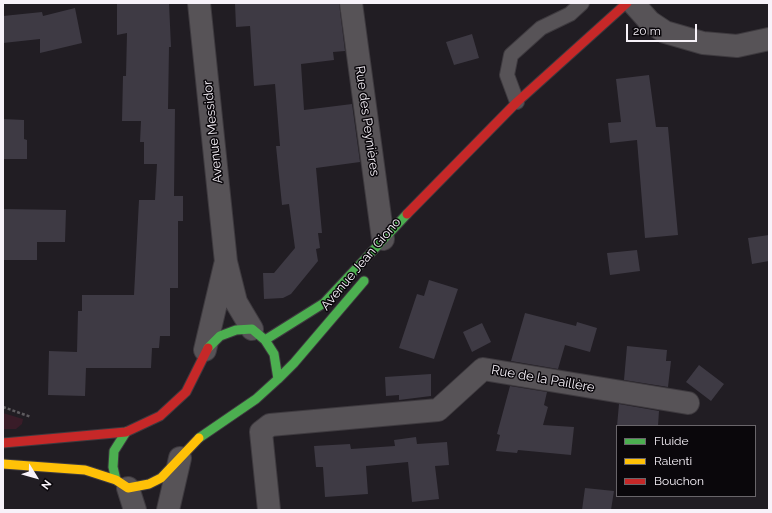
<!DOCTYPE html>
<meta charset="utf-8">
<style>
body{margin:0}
#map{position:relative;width:772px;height:513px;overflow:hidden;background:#211d23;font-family:Raleway,sans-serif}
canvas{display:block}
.frame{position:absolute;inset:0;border:4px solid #f7f2f9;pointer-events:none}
.legend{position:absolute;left:616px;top:425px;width:140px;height:72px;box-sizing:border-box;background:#0a070b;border:1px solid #69656a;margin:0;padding:5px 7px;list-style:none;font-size:12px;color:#f7f2f9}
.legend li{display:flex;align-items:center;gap:8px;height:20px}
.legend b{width:20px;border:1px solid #69656a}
.north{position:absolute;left:16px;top:457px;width:40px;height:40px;-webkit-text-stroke:3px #0a070b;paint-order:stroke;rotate:127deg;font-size:11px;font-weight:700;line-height:16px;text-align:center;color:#f7f2f9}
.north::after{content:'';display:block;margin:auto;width:14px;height:18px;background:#f7f2f9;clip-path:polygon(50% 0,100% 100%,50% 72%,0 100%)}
.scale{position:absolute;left:626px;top:24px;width:71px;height:18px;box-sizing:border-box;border:2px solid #f7f2f9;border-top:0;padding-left:5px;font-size:12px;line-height:14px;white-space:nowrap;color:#f7f2f9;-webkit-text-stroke:3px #0a070b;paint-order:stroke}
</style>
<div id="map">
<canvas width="772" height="513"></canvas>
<div class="frame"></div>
<ul class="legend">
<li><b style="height:5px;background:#4caf50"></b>Fluide</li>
<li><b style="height:5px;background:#ffc107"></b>Ralenti</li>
<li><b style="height:5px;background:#c62828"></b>Bouchon</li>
</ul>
<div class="north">N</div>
<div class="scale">20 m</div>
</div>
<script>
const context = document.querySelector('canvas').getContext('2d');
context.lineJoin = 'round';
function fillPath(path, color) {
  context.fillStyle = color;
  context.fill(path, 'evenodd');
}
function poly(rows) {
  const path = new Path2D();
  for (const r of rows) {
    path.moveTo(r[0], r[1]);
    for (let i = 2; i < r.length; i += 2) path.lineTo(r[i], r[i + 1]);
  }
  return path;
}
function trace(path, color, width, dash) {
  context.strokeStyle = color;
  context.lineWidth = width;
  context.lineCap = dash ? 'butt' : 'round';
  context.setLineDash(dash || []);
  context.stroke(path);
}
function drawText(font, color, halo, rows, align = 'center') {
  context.font = font + ' Raleway,sans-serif';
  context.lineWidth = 3;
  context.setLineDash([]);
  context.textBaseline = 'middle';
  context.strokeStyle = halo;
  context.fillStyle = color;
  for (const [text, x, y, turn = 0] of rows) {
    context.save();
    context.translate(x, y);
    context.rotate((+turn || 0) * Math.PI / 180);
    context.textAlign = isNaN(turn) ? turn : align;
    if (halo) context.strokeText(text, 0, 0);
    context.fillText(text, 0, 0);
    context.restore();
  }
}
fillPath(poly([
 [3,413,23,419,22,424,16,429,3,429]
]), '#391c28');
fillPath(poly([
 [117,3,169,3,171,47,169,47,168,109,175,109,174,196,183,196,183,221,178,221,178,288,170,288,170,336,160,336,159,348,152,348,151,368,86,368,85,396,48,395,49,351,77,352,78,311,82,311,82,295,134,295,139,200,155,200,157,164,144,164,144,142,140,142,141,121,122,121,123,76,126,76,127,33,117,35],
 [235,3,339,3,345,51,333,52,334,60,301,64,304,110,352,104,360,162,316,168,322,233,318,233,320,248,316,249,318,261,291,294,283,298,264,299,263,273,274,273,295,248,289,204,282,205,276,146,280,146,275,84,254,86,250,26,236,27],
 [75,8,82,43,40,53,40,39,3,43,3,16,42,12,43,16],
 [472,34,479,58,454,65,446,42],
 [649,75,656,127,668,127,678,235,645,238,637,140,610,143,608,123,621,122,616,79],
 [3,119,24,120,24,139,27,140,27,159,3,159],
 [3,209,66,210,65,242,37,242,37,260,3,260],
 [769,235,769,261,752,264,748,238],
 [637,250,640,271,610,275,607,253],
 [429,280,458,289,434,359,399,348,417,294,424,296],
 [525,313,576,326,577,322,597,328,590,352,565,345,558,369,511,361],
 [482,323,491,342,472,352,463,332],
 [627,346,667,350,666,361,671,361,668,387,624,380],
 [699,365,724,384,711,401,686,382],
 [431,374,431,396,399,400,399,395,386,396,385,377],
 [510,386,547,392,544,405,548,407,543,425,574,427,571,455,518,450,517,453,496,451,500,435,497,434],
 [619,404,659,411,658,426,617,426],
 [416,437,417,444,447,442,449,465,435,466,439,499,412,502,408,462,366,466,368,494,325,497,323,467,316,467,314,446,350,444,351,449,395,446,394,440],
 [585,488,614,491,611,510,582,510]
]), '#3e3a44');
const lane = poly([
 [517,102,507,75,511,55,541,28,570,14,582,3]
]);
const street = poly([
 [199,3,226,262,236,302,252,329],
 [351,3,383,239],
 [633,3,650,22,665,32,703,43,737,46,769,39],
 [205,350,225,265],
 [128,488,135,510],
 [168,510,180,458],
 [269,510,261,432,270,425,438,410,483,369,688,403]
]);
const fast = poly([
 [265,340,274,354,278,379],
 [208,348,220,336,236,330,252,329,265,340,324,303,407,214],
 [199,438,256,399,278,379,294,363,364,281],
 [116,480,113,467,114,451,126,432]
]);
const slow = poly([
 [3,464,85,470,116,480,128,488,149,484,161,478,199,438]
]);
const jam = poly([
 [407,214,517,102,627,3],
 [3,443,126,432,160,416,186,392,208,348]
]);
trace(lane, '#3e3a3f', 16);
trace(street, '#3e3a3f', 24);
trace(fast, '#3e3a3f', 11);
trace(slow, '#3e3a3f', 11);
trace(jam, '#3e3a3f', 11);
trace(poly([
 [3,407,31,417]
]), '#5e5b5f', 2.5, [3, 2]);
trace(lane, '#575357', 14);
trace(street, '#575357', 22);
trace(fast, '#4caf50', 9);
trace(slow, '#ffc107', 9);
trace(jam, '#c62828', 9);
drawText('13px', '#f7f2f9', '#0a070b', [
 ["Rue des Peynières",367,121,82],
 ["Avenue Messidor",213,132,-96],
 ["Avenue Jean Giono",361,264,-50],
 ["Rue de la Paillère",543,379,10]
]);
</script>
